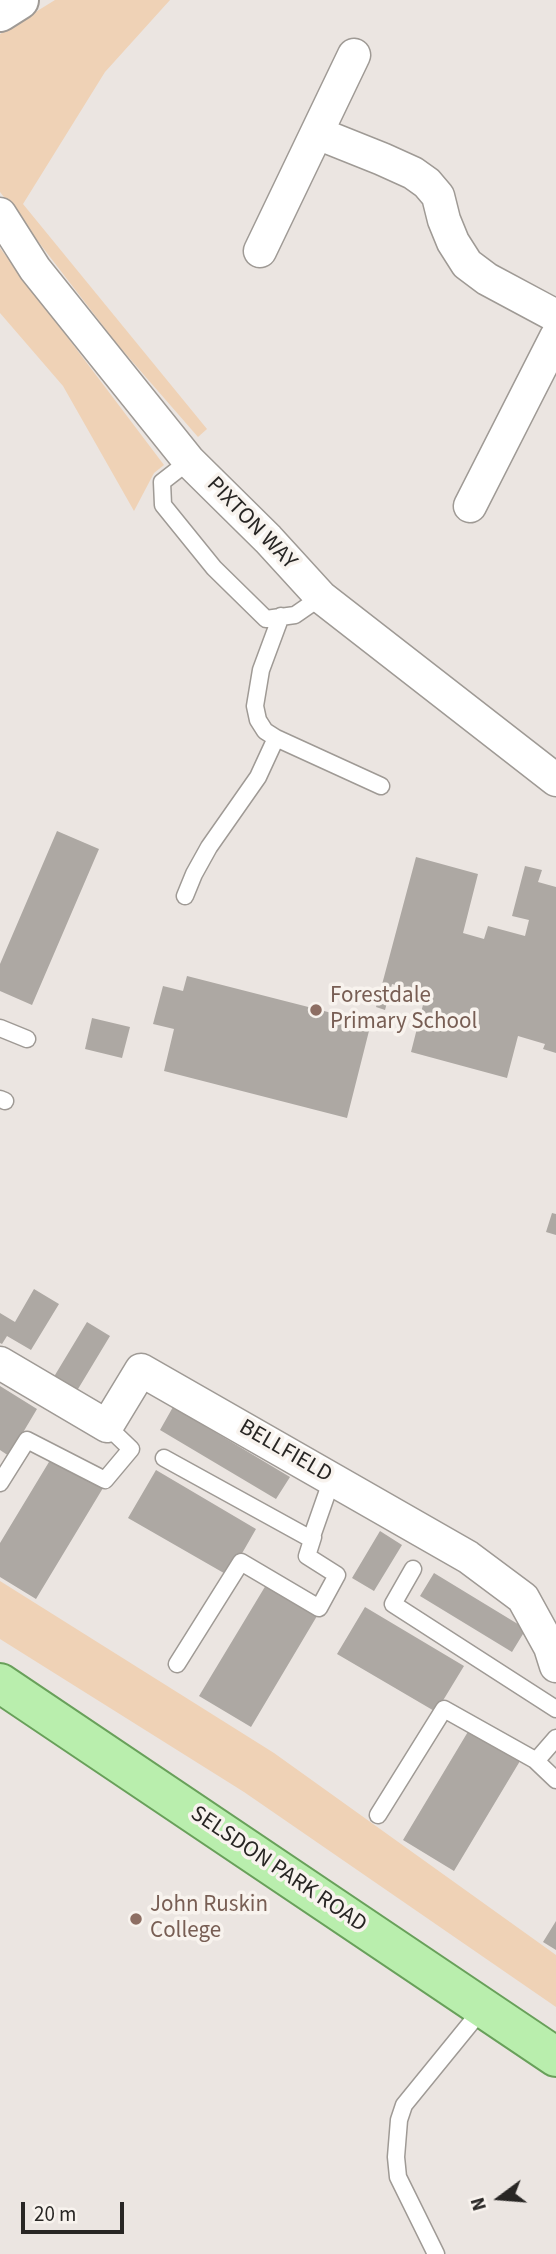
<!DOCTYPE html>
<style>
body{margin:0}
#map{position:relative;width:556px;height:2254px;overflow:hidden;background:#ebe5e1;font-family:"Source Sans 3",sans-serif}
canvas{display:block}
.north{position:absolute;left:465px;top:2163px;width:70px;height:70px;-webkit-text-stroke:5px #f8f3ee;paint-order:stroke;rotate:254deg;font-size:19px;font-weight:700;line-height:28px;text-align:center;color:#282624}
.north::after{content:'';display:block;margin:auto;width:24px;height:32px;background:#282624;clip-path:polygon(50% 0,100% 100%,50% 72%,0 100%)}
.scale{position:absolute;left:21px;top:2202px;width:103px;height:32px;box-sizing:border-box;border:4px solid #282624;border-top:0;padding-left:9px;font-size:21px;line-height:24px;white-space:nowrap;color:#282624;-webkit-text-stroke:5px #f8f3ee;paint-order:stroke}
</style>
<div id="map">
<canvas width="556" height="2254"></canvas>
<div class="north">N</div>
<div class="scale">20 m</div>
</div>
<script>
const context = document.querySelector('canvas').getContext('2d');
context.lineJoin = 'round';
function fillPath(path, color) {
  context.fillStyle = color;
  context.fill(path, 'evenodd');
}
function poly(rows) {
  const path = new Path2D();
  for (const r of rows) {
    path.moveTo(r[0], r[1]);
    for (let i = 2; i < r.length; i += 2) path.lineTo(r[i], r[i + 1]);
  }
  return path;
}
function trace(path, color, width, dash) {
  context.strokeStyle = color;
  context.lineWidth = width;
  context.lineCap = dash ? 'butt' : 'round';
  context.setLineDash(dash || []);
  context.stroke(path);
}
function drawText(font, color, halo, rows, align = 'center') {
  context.font = font + ' "Source Sans 3",sans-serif';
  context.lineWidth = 7;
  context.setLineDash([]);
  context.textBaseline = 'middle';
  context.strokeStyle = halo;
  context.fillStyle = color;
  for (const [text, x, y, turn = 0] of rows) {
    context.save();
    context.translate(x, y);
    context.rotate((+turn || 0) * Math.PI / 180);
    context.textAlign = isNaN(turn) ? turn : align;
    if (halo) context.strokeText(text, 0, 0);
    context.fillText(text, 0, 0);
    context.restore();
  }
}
fillPath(poly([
 [55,0,170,0,105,72,23,204,207,429,198,437,117,344,0,192,0,34],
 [0,248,164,465,154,473,134,511,63,386,0,313],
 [0,1581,274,1753,556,1955,556,2007,244,1792,0,1639]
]), '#efd2b6');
fillPath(poly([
 [57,831,99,849,32,1005,0,991,0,964],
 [416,857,478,874,463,933,484,939,488,926,525,936,529,920,512,916,525,866,542,870,538,882,556,887,556,1053,543,1049,545,1044,518,1036,507,1078,411,1052,426,993,392,984,385,1010,376,1007],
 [187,976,371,1023,347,1118,164,1071,174,1029,153,1024,163,986,183,991],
 [92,1018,130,1027,122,1058,85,1049],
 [552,1213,556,1214,556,1235,546,1232],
 [34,1289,59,1304,31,1350,7,1336,2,1344,0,1343,0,1313,15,1322],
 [87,1322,110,1336,75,1394,52,1380],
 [0,1386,37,1409,9,1456,0,1450],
 [173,1407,290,1477,276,1499,160,1430],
 [52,1457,103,1488,36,1599,0,1577,0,1543],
 [156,1470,256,1529,229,1576,128,1518],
 [380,1531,402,1545,374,1591,352,1578],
 [434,1573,526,1629,512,1652,420,1596],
 [266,1585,317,1616,251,1727,199,1696],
 [365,1607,464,1666,436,1712,337,1654],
 [469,1730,520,1761,454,1871,403,1840],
 [556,1921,556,1950,543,1942]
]), '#ada8a3');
const service = poly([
 [189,461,162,482,163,505,214,568,266,619,295,615,321,597],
 [281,616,261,670,255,706,258,720,265,731,276,738,381,786],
 [185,896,194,874,209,847,258,777,276,738],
 [0,1028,27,1039],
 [0,1099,5,1101],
 [164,1458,311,1539,332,1479],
 [0,1483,27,1440,105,1480,131,1449,107,1426],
 [413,1569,393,1604,556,1709],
 [177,1664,241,1562,319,1608,337,1575,307,1556,313,1537],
 [536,1761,556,1738],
 [378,1815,444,1709,535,1760,556,1780],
 [436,2254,398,2177,396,2157,399,2120,404,2105,483,2008]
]);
const minor = poly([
 [317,133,382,159,413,173,427,183,438,196,444,220,453,242,467,264,487,279,556,316],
 [0,214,35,269,189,461,268,539,321,597,556,780],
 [260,251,354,55],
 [470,506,556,337],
 [0,1363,107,1426,141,1370,468,1557,523,1598,550,1647,556,1666]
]);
const tertiary = poly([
 [0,12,19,0]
]);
const primary = poly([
 [0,1683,556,2057]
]);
trace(service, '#9f9a95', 19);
trace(minor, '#9f9a95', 35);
trace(tertiary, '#9f9a95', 42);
trace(primary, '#68a05a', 42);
trace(service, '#fff', 16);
trace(minor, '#fff', 32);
trace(tertiary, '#fff', 38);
trace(primary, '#b9eead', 38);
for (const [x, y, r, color] of [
 [316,1010,7,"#8d6e63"],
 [136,1919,7,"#8d6e63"]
]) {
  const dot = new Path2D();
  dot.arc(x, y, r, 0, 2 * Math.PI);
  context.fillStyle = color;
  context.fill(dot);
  trace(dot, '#f8f3ee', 2.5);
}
drawText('23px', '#282624', '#f8f3ee', [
 ["PIXTON WAY",251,524,46],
 ["BELLFIELD",285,1452,30],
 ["SELSDON PARK ROAD",278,1870,34]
]);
drawText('23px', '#785e54', '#f8f3ee', [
 ["Forestdale",330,997],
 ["Primary School",330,1023],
 ["John Ruskin",150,1906],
 ["College",150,1932]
], 'left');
</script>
